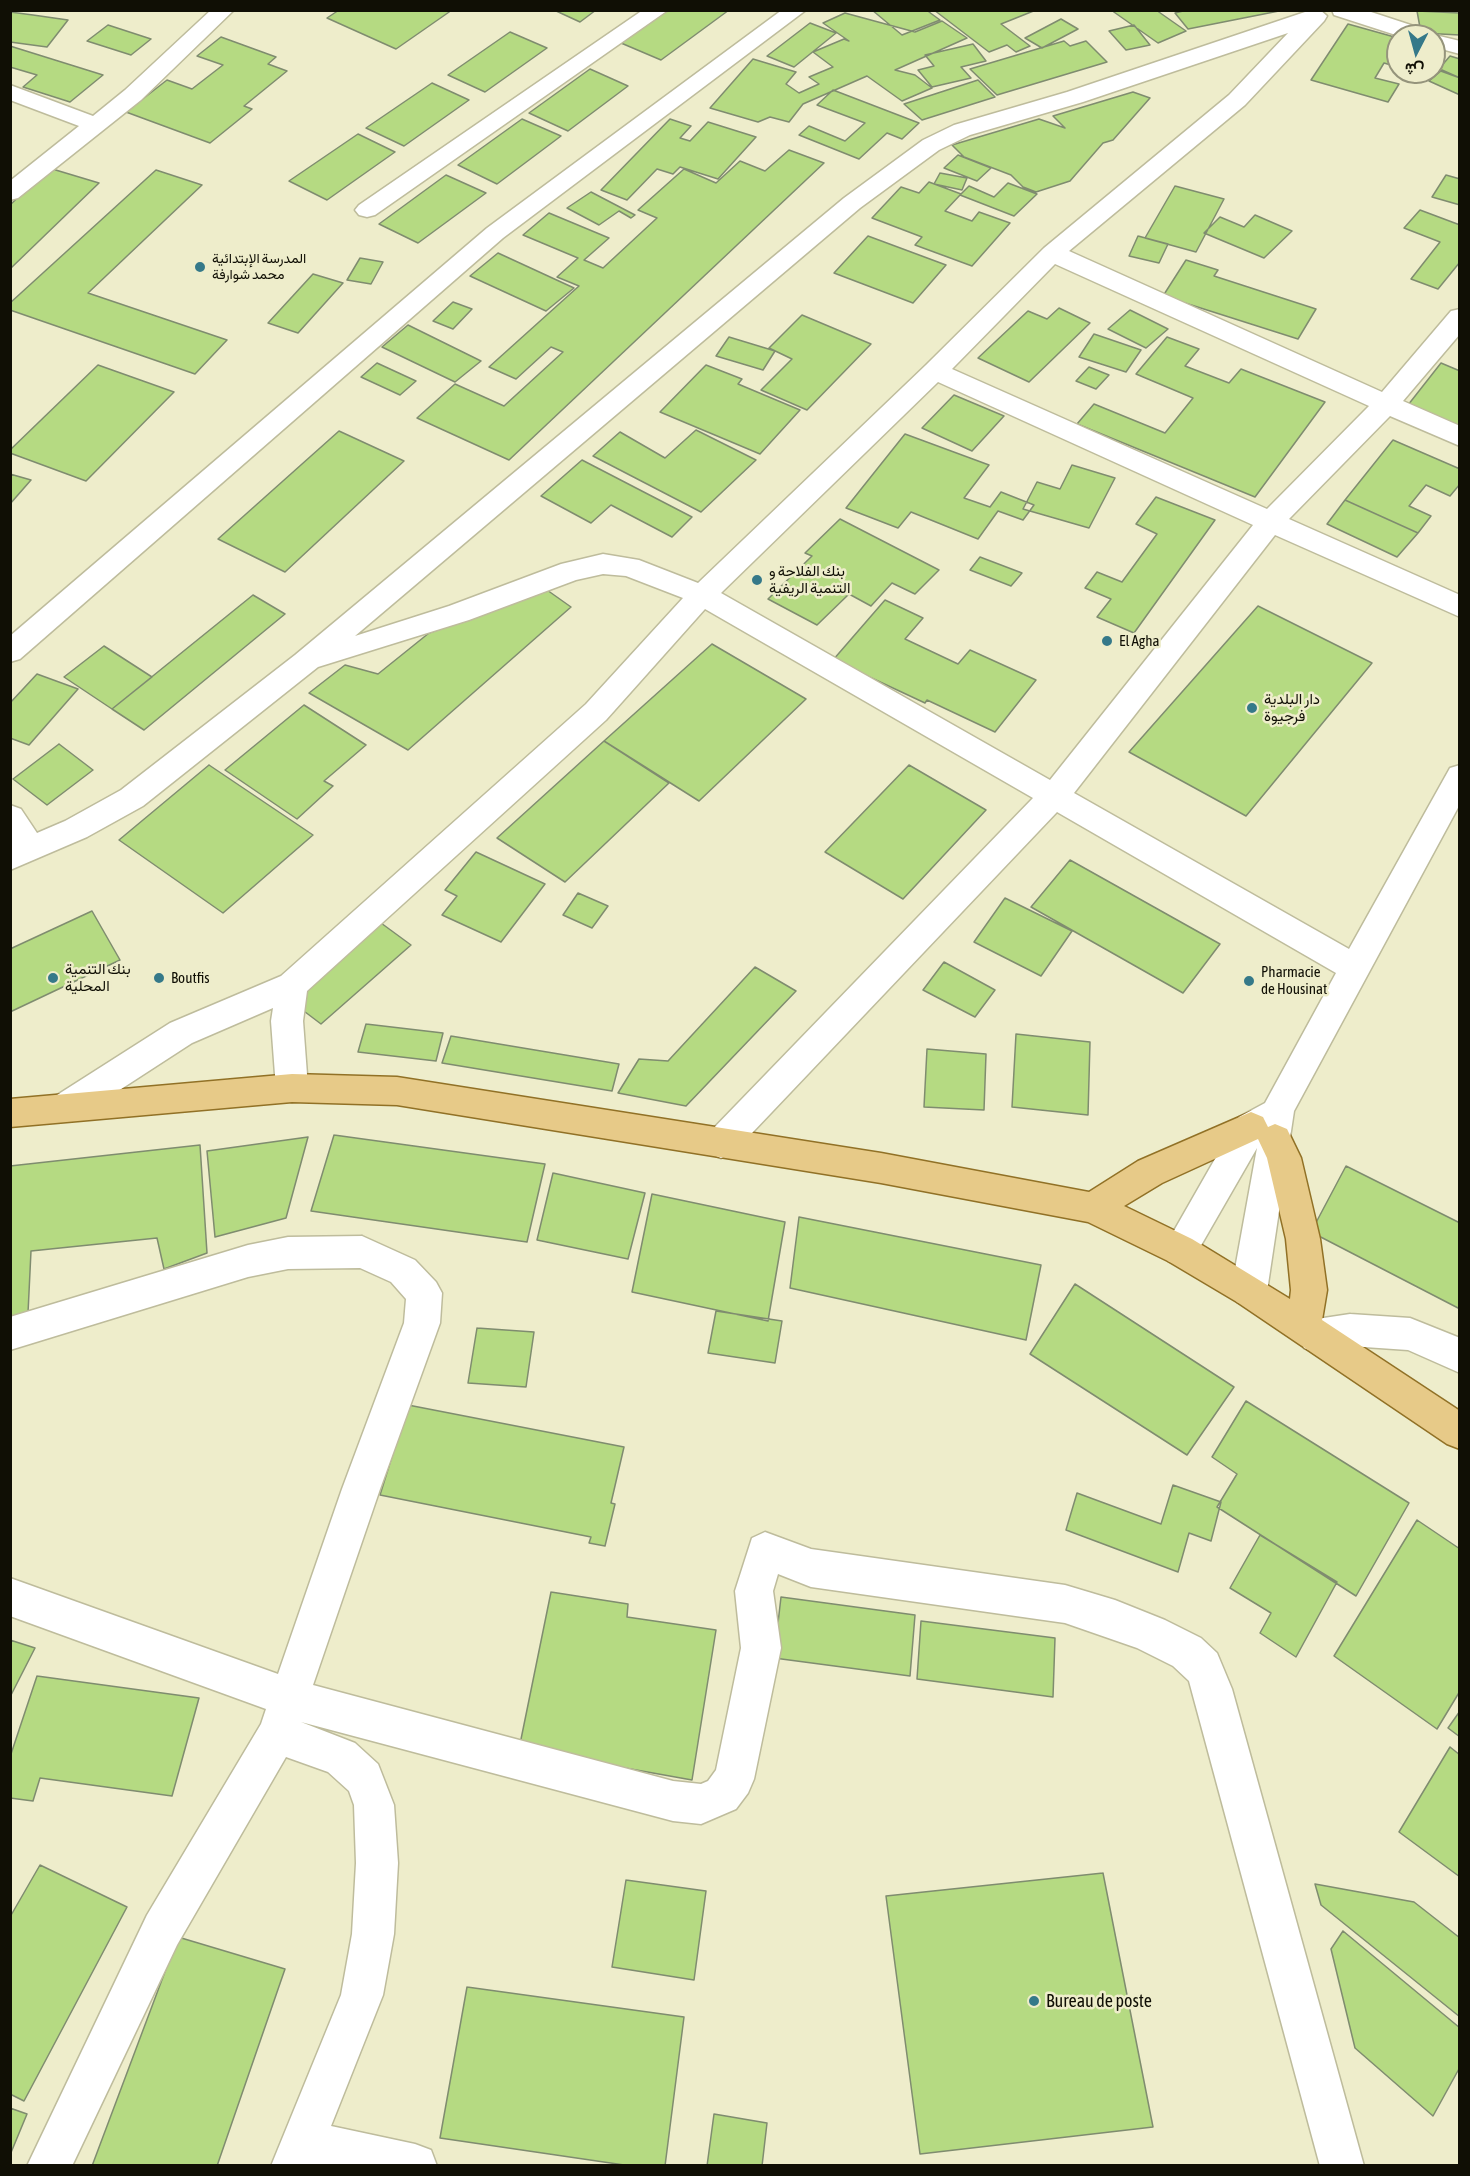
<!DOCTYPE html>
<meta charset="utf-8">
<style>
body{margin:0}
#map{position:relative;width:1470px;height:2176px;overflow:hidden;background:#eeedcb;font-family:"Asap Condensed",Vazirmatn,sans-serif}
canvas{display:block}
.frame{position:absolute;inset:0;border:12px solid #100f05;pointer-events:none}
.north{position:absolute;left:1386px;top:24px;width:60px;height:60px;box-sizing:border-box;background:#eeedcb;border:2px solid #95947c;border-radius:50%;rotate:186deg;font-size:16px;font-weight:700;line-height:24px;text-align:center;color:#100f05}
.north::after{content:'';display:block;margin:auto;width:21px;height:27px;background:#357989;clip-path:polygon(50% 0,100% 100%,50% 72%,0 100%)}
</style>
<div id="map">
<canvas width="1470" height="2176"></canvas>
<div class="frame"></div>
<div class="north">ش</div>
</div>
<script>
const context = document.querySelector('canvas').getContext('2d');
context.lineJoin = 'round';
function fillPath(path, color) {
  context.fillStyle = color;
  context.fill(path, 'evenodd');
}
function poly(rows) {
  const path = new Path2D();
  for (const r of rows) {
    path.moveTo(r[0], r[1]);
    for (let i = 2; i < r.length; i += 2) path.lineTo(r[i], r[i + 1]);
  }
  return path;
}
function trace(path, color, width, dash) {
  context.strokeStyle = color;
  context.lineWidth = width;
  context.lineCap = dash ? 'butt' : 'round';
  context.setLineDash(dash || []);
  context.stroke(path);
}
function drawText(font, color, halo, rows, align = 'center') {
  context.font = font + ' "Asap Condensed",Vazirmatn,sans-serif';
  context.lineWidth = 5;
  context.setLineDash([]);
  context.textBaseline = 'middle';
  context.strokeStyle = halo;
  context.fillStyle = color;
  for (const [text, x, y, turn = 0] of rows) {
    context.save();
    context.translate(x, y);
    context.rotate((+turn || 0) * Math.PI / 180);
    context.textAlign = isNaN(turn) ? turn : align;
    if (halo) context.strokeText(text, 0, 0);
    context.fillText(text, 0, 0);
    context.restore();
  }
}
const building = poly([
 [339,10,452,10,396,49,327,18,339,10],
 [554,10,596,10,580,22,554,10],
 [667,10,729,10,661,60,621,43,667,10],
 [872,10,933,10,929,12,940,20,902,35,872,10],
 [934,10,1036,10,1001,24,1030,46,1016,52,1007,45,989,52,934,10],
 [1111,10,1156,10,1186,31,1158,43,1111,10],
 [1284,10,1188,29,1175,13,1187,10,1284,10],
 [1417,11,1460,13,1460,35,1421,33,1417,11],
 [10,12,33,15,68,20,47,47,10,42,10,12],
 [845,13,915,32,942,21,967,38,895,70,915,75,932,88,902,101,867,76,803,104,789,122,770,117,758,122,710,108,753,59,796,72,786,84,799,93,819,84,809,77,833,67,813,52,844,39,849,41,823,23,845,13],
 [1061,19,1078,29,1042,48,1025,38,1061,19],
 [810,23,836,33,794,67,767,56,810,23],
 [1348,24,1398,38,1398,67,1384,63,1375,78,1399,84,1388,102,1311,80,1348,24],
 [108,25,151,39,131,55,87,41,108,25],
 [1134,25,1150,45,1126,50,1109,31,1134,25],
 [510,32,547,48,485,92,448,75,510,32],
 [221,37,276,57,268,64,287,71,244,106,252,109,210,143,126,112,167,80,192,89,223,65,197,56,221,37],
 [1064,41,1070,46,1086,41,1107,62,997,95,970,69,1064,41],
 [973,44,986,61,961,67,971,78,932,87,918,70,934,66,925,55,973,44],
 [10,46,103,75,70,102,23,87,37,75,10,67,10,46],
 [1450,56,1460,59,1460,78,1438,70,1450,56],
 [590,69,628,86,568,131,529,113,590,69],
 [1442,70,1460,78,1460,95,1429,81,1442,70],
 [978,80,995,97,922,120,904,104,978,80],
 [432,83,469,100,404,146,366,128,432,83],
 [833,90,919,123,902,139,887,133,859,159,799,135,809,126,845,141,865,123,817,105,833,90],
 [1133,92,1150,98,1113,140,1103,143,1070,181,1036,192,1023,187,1011,175,964,157,952,145,1039,119,1065,128,1053,116,1133,92],
 [522,119,561,136,497,184,458,165,522,119],
 [670,119,691,126,680,138,690,141,708,122,756,137,718,179,680,167,673,174,657,169,627,200,601,190,670,119],
 [358,134,395,152,327,200,289,181,358,134],
 [789,150,824,163,509,460,417,418,455,384,504,406,563,352,551,347,516,379,489,367,579,286,557,277,578,258,523,235,549,213,609,238,584,260,603,268,657,218,638,210,684,169,716,183,740,161,765,171,789,150],
 [958,155,991,168,977,181,944,168,958,155],
 [49,168,99,183,10,269,10,205,49,168],
 [156,170,202,185,88,293,227,340,195,374,10,310,10,303,156,170],
 [940,173,967,178,962,190,934,184,940,173],
 [446,175,486,193,418,243,379,224,446,175],
 [1446,175,1460,179,1460,205,1432,197,1446,175],
 [929,182,961,194,945,211,972,221,979,212,1010,223,972,266,915,245,922,237,872,218,901,187,919,193,929,182],
 [1008,183,1037,194,1014,216,960,195,969,186,994,197,1008,183],
 [1175,186,1224,199,1196,252,1145,238,1175,186],
 [591,192,635,215,631,218,619,211,599,225,567,208,591,192],
 [1420,210,1460,225,1460,262,1438,289,1411,279,1440,242,1404,228,1420,210],
 [1255,215,1292,231,1264,258,1204,233,1220,217,1244,227,1255,215],
 [868,236,946,265,913,303,834,273,868,236],
 [1138,236,1168,244,1159,263,1129,256,1138,236],
 [498,253,574,288,546,311,470,276,498,253],
 [360,258,383,262,371,284,347,280,360,258],
 [1186,260,1218,270,1214,276,1316,309,1298,339,1163,296,1186,260],
 [313,274,343,283,298,333,268,323,313,274],
 [453,302,472,309,453,329,433,321,453,302],
 [1059,308,1090,323,1029,382,978,358,1028,311,1047,319,1059,308],
 [1130,310,1168,329,1146,348,1108,329,1130,310],
 [802,315,871,344,807,410,761,390,792,359,769,348,802,315],
 [408,325,481,361,455,382,382,347,408,325],
 [1094,334,1141,350,1126,372,1079,357,1094,334],
 [729,337,775,351,763,370,716,356,729,337],
 [1167,337,1199,349,1185,366,1229,383,1241,369,1325,402,1255,497,1077,424,1094,404,1165,433,1193,398,1136,374,1167,337],
 [377,363,416,381,400,395,361,377,377,363],
 [1441,363,1460,371,1460,429,1408,405,1441,363],
 [98,365,174,392,86,481,10,453,10,450,98,365],
 [706,365,742,379,738,384,800,410,760,454,660,412,706,365],
 [1089,367,1109,375,1096,389,1076,381,1089,367],
 [954,395,1004,416,972,451,922,428,954,395],
 [696,430,756,460,701,512,593,456,620,432,665,458,696,430],
 [339,431,404,461,285,572,218,539,339,431],
 [905,434,989,465,964,498,990,507,1001,492,1034,505,1023,520,998,511,978,539,911,512,898,528,846,508,905,434],
 [1393,440,1460,469,1460,484,1450,496,1426,485,1409,506,1431,516,1418,533,1345,500,1393,440],
 [582,460,692,517,672,537,611,505,591,523,541,496,582,460],
 [1072,465,1115,478,1089,528,1023,509,1037,482,1060,489,1072,465],
 [10,474,31,480,10,504,10,474],
 [1156,497,1215,520,1134,633,1097,617,1111,599,1085,588,1097,572,1122,582,1157,534,1136,524,1156,497],
 [1345,500,1418,533,1397,557,1327,524,1345,500],
 [840,519,939,570,915,594,892,583,871,606,849,594,817,625,768,599,812,556,805,553,840,519],
 [980,557,1022,573,1011,586,970,570,980,557],
 [547,590,571,607,408,750,309,693,345,665,378,674,429,633,547,590],
 [253,595,285,614,144,730,112,709,253,595],
 [885,600,923,618,905,639,958,664,970,650,1036,680,995,732,927,700,925,703,833,660,885,600],
 [1258,606,1372,663,1246,816,1129,752,1258,606],
 [712,644,806,699,699,801,604,741,712,644],
 [104,646,152,677,112,709,64,677,104,646],
 [37,674,78,689,29,745,10,738,10,703,37,674],
 [304,705,366,745,324,781,333,786,297,819,225,770,304,705],
 [604,741,669,783,565,882,497,838,604,741],
 [59,744,93,770,47,805,13,779,59,744],
 [209,765,313,835,223,913,119,840,209,765],
 [909,765,986,810,903,899,825,852,909,765],
 [476,852,545,884,501,942,442,915,457,896,445,890,476,852],
 [1070,860,1220,944,1183,993,1031,907,1070,860],
 [578,893,608,906,592,928,563,915,578,893],
 [1005,898,1072,931,1041,976,974,942,1005,898],
 [92,911,120,960,10,1012,10,949,92,911],
 [381,923,411,945,321,1024,292,1002,381,923],
 [944,962,995,990,975,1017,923,990,944,962],
 [755,967,796,991,686,1106,618,1093,639,1059,668,1061,755,967],
 [366,1024,443,1033,436,1061,358,1052,366,1024],
 [1016,1034,1090,1042,1088,1115,1012,1107,1016,1034],
 [451,1036,619,1064,612,1091,442,1063,451,1036],
 [927,1049,986,1054,984,1110,924,1107,927,1049],
 [334,1135,545,1164,527,1242,311,1211,334,1135],
 [308,1137,286,1218,215,1237,207,1151,308,1137],
 [200,1145,207,1253,164,1269,157,1238,31,1251,28,1313,10,1317,10,1166,200,1145],
 [1346,1166,1460,1223,1460,1309,1311,1232,1346,1166],
 [553,1173,645,1193,628,1259,537,1240,553,1173],
 [652,1194,785,1222,768,1321,632,1292,652,1194],
 [799,1217,1041,1265,1026,1340,790,1288,799,1217],
 [1075,1284,1234,1387,1187,1455,1030,1354,1075,1284],
 [716,1311,782,1321,775,1363,708,1353,716,1311],
 [477,1328,534,1332,526,1387,468,1383,477,1328],
 [1246,1401,1409,1503,1356,1596,1217,1507,1237,1474,1212,1457,1246,1401],
 [408,1405,624,1447,611,1503,615,1504,605,1546,589,1543,591,1537,380,1495,408,1405],
 [1173,1485,1221,1502,1211,1541,1189,1533,1178,1572,1066,1530,1077,1493,1161,1524,1173,1485],
 [1417,1520,1460,1549,1460,1691,1437,1729,1334,1656,1417,1520],
 [1260,1535,1337,1582,1296,1657,1260,1633,1271,1613,1230,1588,1260,1535],
 [551,1592,628,1604,627,1617,716,1630,692,1780,519,1749,551,1592],
 [781,1597,915,1615,910,1676,774,1658,781,1597],
 [921,1621,1055,1638,1053,1697,917,1679,921,1621],
 [10,1640,35,1648,10,1697,10,1640],
 [37,1676,199,1698,172,1796,40,1778,33,1801,10,1798,10,1757,37,1676],
 [1460,1711,1460,1737,1448,1728,1460,1711],
 [1450,1747,1460,1755,1460,1877,1399,1832,1450,1747],
 [40,1865,127,1907,24,2101,10,2094,10,1917,40,1865],
 [1103,1873,1153,2127,920,2154,886,1896,1103,1873],
 [626,1880,706,1891,694,1980,612,1967,626,1880],
 [1315,1884,1414,1902,1460,1938,1460,2017,1321,1905,1315,1884],
 [1343,1931,1460,2028,1460,2067,1433,2116,1355,2048,1331,1949,1343,1931],
 [178,1937,285,1969,217,2166,92,2166,178,1937],
 [467,1987,684,2017,665,2166,631,2166,440,2138,467,1987],
 [10,2108,27,2114,10,2155,10,2108],
 [714,2114,767,2123,762,2166,707,2166,714,2114]
]);
fillPath(building, '#b5da82');
trace(building, '#7f8c6f', 1.5);
const street = poly([
 [211,10,234,10,141,100,18,198,10,200,10,181,79,126,10,100,10,85,93,116,125,90,211,10],
 [643,10,668,10,375,215,367,217,359,215,355,210,359,205,643,10],
 [782,10,806,10,503,238,20,659,10,662,10,636,487,228,782,10],
 [1320,10,1327,16,1324,21,1245,105,1069,251,1382,392,1451,311,1460,309,1460,334,1403,401,1460,426,1460,446,1390,416,1289,519,1460,595,1460,617,1275,535,1074,793,1349,949,1450,768,1460,765,1460,804,1294,1111,1267,1291,1261,1302,1249,1307,1237,1302,1231,1291,1257,1148,1192,1261,1180,1266,1168,1261,1163,1250,1239,1117,1265,1103,1336,973,1057,812,733,1153,721,1158,709,1153,704,1143,709,1133,1033,798,705,609,606,720,307,991,303,1021,308,1088,304,1098,292,1102,280,1098,276,1088,271,1021,273,1008,192,1043,78,1117,66,1121,54,1117,49,1107,54,1097,170,1023,281,976,586,704,683,598,626,576,603,574,576,580,469,620,318,667,143,806,87,837,10,870,10,805,21,809,37,833,65,821,121,790,295,655,844,198,923,140,954,125,1067,92,1308,11,1320,10],
 [1288,33,1229,95,1044,248,926,365,698,583,639,560,603,554,561,564,449,606,355,636,860,208,939,150,970,135,1083,102,1288,33],
 [1055,264,1369,406,1267,509,952,369,1055,264],
 [938,382,1253,525,1050,780,721,593,938,382],
 [1332,10,1365,10,1429,31,1431,34,1460,41,1460,54,1434,47,1434,36,1399,36,1334,15,1332,10],
 [362,1236,415,1260,436,1282,442,1293,440,1323,380,1489,313,1685,673,1781,701,1784,708,1781,716,1770,741,1648,735,1591,752,1538,765,1532,811,1549,1065,1585,1115,1600,1165,1620,1201,1638,1217,1653,1232,1689,1364,2166,1320,2166,1189,1681,1173,1666,1137,1648,1065,1623,811,1587,778,1574,773,1591,781,1648,754,1779,748,1793,736,1809,701,1824,673,1821,301,1722,355,1743,378,1764,394,1805,398,1863,394,1934,383,1995,331,2126,415,2144,431,2150,437,2166,271,2166,341,1995,352,1934,356,1863,354,1805,349,1791,328,1772,286,1757,177,1945,72,2166,27,2166,147,1915,261,1724,266,1709,10,1616,10,1578,278,1674,342,1489,404,1323,406,1299,391,1282,360,1268,288,1269,248,1277,10,1350,10,1317,248,1245,288,1237,362,1236],
 [1350,1314,1410,1318,1460,1338,1460,1373,1408,1350,1350,1346,1317,1353,1304,1348,1299,1336,1304,1324,1317,1319,1350,1314]
]);
const primary = poly([
 [292,1074,397,1077,881,1153,1089,1192,1138,1161,1251,1112,1263,1117,1268,1127,1275,1124,1287,1129,1301,1158,1320,1239,1327,1290,1322,1320,1460,1411,1460,1449,1447,1444,1237,1302,1168,1261,1088,1222,881,1183,397,1105,292,1102,10,1127,10,1099,292,1074],
 [1258,1139,1267,1158,1286,1239,1291,1290,1290,1299,1192,1239,1124,1206,1162,1183,1258,1139]
]);
trace(street, '#bebc9c', 3);
trace(primary, '#917126', 3);
fillPath(street, '#fff');
fillPath(primary, '#e7ca88');
for (const [x, y, r, color] of [
 [200,267,6,"#357989"],
 [757,580,6,"#357989"],
 [1107,641,6,"#357989"],
 [1252,708,6,"#357989"],
 [53,978,6,"#357989"],
 [159,978,6,"#357989"],
 [1249,981,6,"#357989"],
 [1034,2001,6,"#357989"]
]) {
  const dot = new Path2D();
  dot.arc(x, y, r, 0, 2 * Math.PI);
  context.fillStyle = color;
  context.fill(dot);
  trace(dot, '#eeedcb', 2);
}
drawText('14px', '#100f05', '#eeedcb', [
 ["المدرسة الإبتدائية",212,259],
 ["محمد شوارفة",212,275]
], 'left');
drawText('15px', '#100f05', '#eeedcb', [
 ["بنك الفلاحة و",769,571],
 ["التنمية الريفية",769,588],
 ["El Agha",1119,641],
 ["دار البلدية",1264,699],
 ["فرجيوة",1264,716],
 ["بنك التنمية",65,969],
 ["المحلية",65,986],
 ["Pharmacie",1261,972],
 ["de Housinat",1261,989],
 ["Boutfis",171,978]
], 'left');
drawText('18px', '#100f05', '#eeedcb', [
 ["Bureau de poste",1046,2001]
], 'left');
</script>
